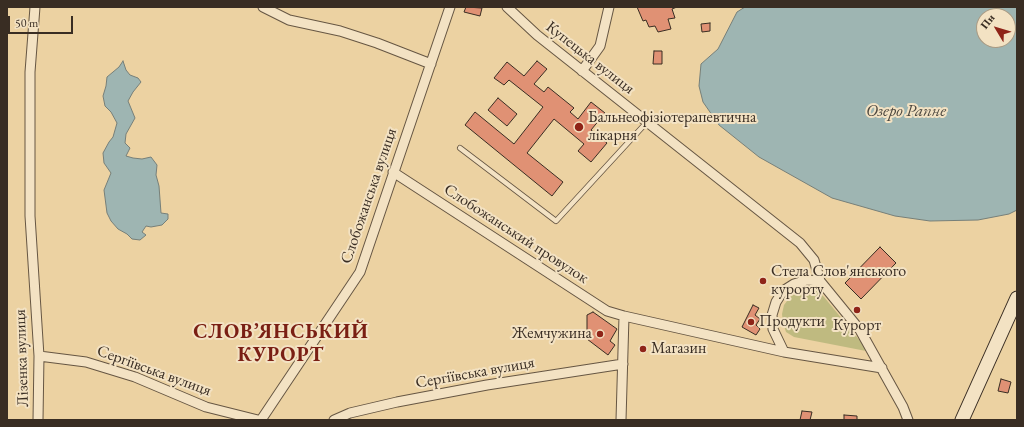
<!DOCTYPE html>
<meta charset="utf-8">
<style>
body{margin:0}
#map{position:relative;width:1024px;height:427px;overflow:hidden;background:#ecd2a2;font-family:"EB Garamond",serif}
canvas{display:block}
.frame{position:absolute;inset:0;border:8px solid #392d23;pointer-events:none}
.north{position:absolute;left:976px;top:8px;width:40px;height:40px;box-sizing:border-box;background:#f3e2c3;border:1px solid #a99a83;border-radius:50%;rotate:308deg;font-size:11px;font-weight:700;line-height:16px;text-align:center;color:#392d23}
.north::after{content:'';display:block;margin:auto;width:14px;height:18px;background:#8f2418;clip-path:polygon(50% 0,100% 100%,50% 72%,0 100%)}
.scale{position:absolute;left:8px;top:16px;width:65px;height:18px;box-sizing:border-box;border:2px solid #392d23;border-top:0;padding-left:5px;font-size:12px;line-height:14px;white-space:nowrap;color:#392d23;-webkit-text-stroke:3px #f3e2c3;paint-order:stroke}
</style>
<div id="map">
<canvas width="1024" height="427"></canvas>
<div class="frame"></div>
<div class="north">Пн</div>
<div class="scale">50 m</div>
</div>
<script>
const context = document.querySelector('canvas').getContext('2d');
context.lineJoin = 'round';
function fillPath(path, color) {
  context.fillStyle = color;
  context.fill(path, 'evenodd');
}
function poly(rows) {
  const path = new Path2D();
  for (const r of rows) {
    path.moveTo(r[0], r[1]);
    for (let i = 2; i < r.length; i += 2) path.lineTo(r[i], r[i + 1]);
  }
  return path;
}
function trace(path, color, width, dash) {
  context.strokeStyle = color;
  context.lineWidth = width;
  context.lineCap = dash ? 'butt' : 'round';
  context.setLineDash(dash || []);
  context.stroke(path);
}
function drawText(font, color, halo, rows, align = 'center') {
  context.font = font + ' "EB Garamond",serif';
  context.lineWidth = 4;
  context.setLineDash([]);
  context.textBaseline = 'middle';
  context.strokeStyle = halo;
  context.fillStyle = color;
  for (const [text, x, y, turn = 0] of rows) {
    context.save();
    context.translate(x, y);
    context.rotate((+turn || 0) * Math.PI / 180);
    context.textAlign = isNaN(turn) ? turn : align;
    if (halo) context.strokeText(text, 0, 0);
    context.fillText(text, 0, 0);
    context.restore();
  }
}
fillPath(poly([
 [806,289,816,290,824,297,866,348,866,351,794,337,786,332,783,323,782,314,784,305,790,297,798,292]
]), '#bfba80');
const water = poly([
 [745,7,1017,7,1017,210,1009,214,978,220,930,221,895,216,832,198,759,157,719,125,703,102,699,86,701,64,718,49,737,12,745,7],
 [984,16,1008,16,1008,40,984,40,984,16],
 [123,61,126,70,130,75,138,78,141,82,133,92,128,101,135,118,126,134,125,143,130,148,126,156,133,158,142,159,151,157,157,165,156,175,159,186,161,213,168,214,168,219,162,225,151,227,146,226,142,232,146,235,140,240,132,239,127,234,118,229,111,221,107,213,104,190,111,173,104,163,103,153,109,142,113,137,117,123,111,112,105,106,103,96,106,86,107,77,119,67,123,61]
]);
fillPath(water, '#9eb5b2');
trace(water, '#767f79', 1);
const building = poly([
 [466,7,482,8,480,16,464,12,466,7],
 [637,7,677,7,672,9,675,18,668,19,671,29,658,32,655,26,649,27,646,20,643,21,637,7],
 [710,23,710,31,702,32,701,24,710,23],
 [654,51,662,51,662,64,653,64,654,51],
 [537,61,547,69,534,84,544,92,548,87,574,108,570,112,578,119,591,102,605,113,591,130,607,143,591,162,578,151,584,144,554,119,527,153,563,182,552,196,465,125,475,112,514,144,543,107,509,80,504,85,494,78,507,62,524,76,537,61],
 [498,98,517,114,507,126,488,110,498,98],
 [880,247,896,263,861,299,845,283,880,247],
 [753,305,759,308,755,315,760,319,756,325,760,329,756,335,742,327,753,305],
 [593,312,617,329,610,341,615,345,608,355,587,339,587,315,593,312],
 [1001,379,1011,382,1008,393,998,391,1001,379],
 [802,411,812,412,810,420,800,420,802,411],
 [844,415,857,416,857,420,844,420,844,415]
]);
fillPath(building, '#e09174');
trace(building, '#392d23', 1);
const lane = poly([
 [460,148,556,221,647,122]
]);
const street = poly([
 [35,7,30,72,30,216,39,356,38,420],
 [263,7,289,20,340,31,377,43,431,64],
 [507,7,537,35,800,243,814,260,820,281,860,330,903,407,908,420],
 [582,71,600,46,609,7],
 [393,172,607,311,624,316,784,352,882,368],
 [784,352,773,329,772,315,776,302,783,291,794,284,807,280,820,281],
 [39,356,86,362,135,377,206,407,258,420],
 [261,420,360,272,450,7],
 [334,420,350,413,397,402,487,385,623,364],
 [621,420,624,316]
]);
const secondary = poly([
 [962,420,1017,298]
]);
trace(lane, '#665643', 6);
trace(street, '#665643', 11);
trace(secondary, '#392d23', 15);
trace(lane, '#f3e2c3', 4.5);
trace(street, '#f3e2c3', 9);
trace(secondary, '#f3e2c3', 13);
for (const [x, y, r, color] of [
 [579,127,5,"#8f2418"],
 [763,281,4,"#8f2418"],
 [857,310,4,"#8f2418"],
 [751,322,4,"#8f2418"],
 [600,334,4,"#8f2418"],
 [643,349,4,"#8f2418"]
]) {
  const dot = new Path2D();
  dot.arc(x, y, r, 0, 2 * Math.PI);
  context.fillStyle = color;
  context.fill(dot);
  trace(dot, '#f3e2c3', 1.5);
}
drawText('16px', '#392d23', '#f3e2c3', [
 ["Купецька вулиця",590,58,38],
 ["Слобожанська вулиця",369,196,-71],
 ["Слобожанський провулок",516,234,33],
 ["Лізенка вулиця",22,358,-92],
 ["Сергіївська вулиця",154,371,20],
 ["Сергіївська вулиця",475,373,-10]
]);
drawText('16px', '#392d23', '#f3e2c3', [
 ["Бальнеофізіотерапевтична",588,118],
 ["лікарня",588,136],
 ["Стела Слов'янського",771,272],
 ["курорту",771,290],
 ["Продукти",759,322],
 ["Курорт",857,326,"center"],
 ["Жемчужина",592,334,"right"],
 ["Магазин",651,349]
], 'left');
drawText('italic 17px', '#4d4840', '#f3e2c3', [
 ["Озеро Рапне",906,111]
]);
context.letterSpacing = '1px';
drawText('bold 20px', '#7a1f14', '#f3e2c3', [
 ["СЛОВ’ЯНСЬКИЙ",281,333],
 ["КУРОРТ",281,356]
]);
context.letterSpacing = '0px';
</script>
